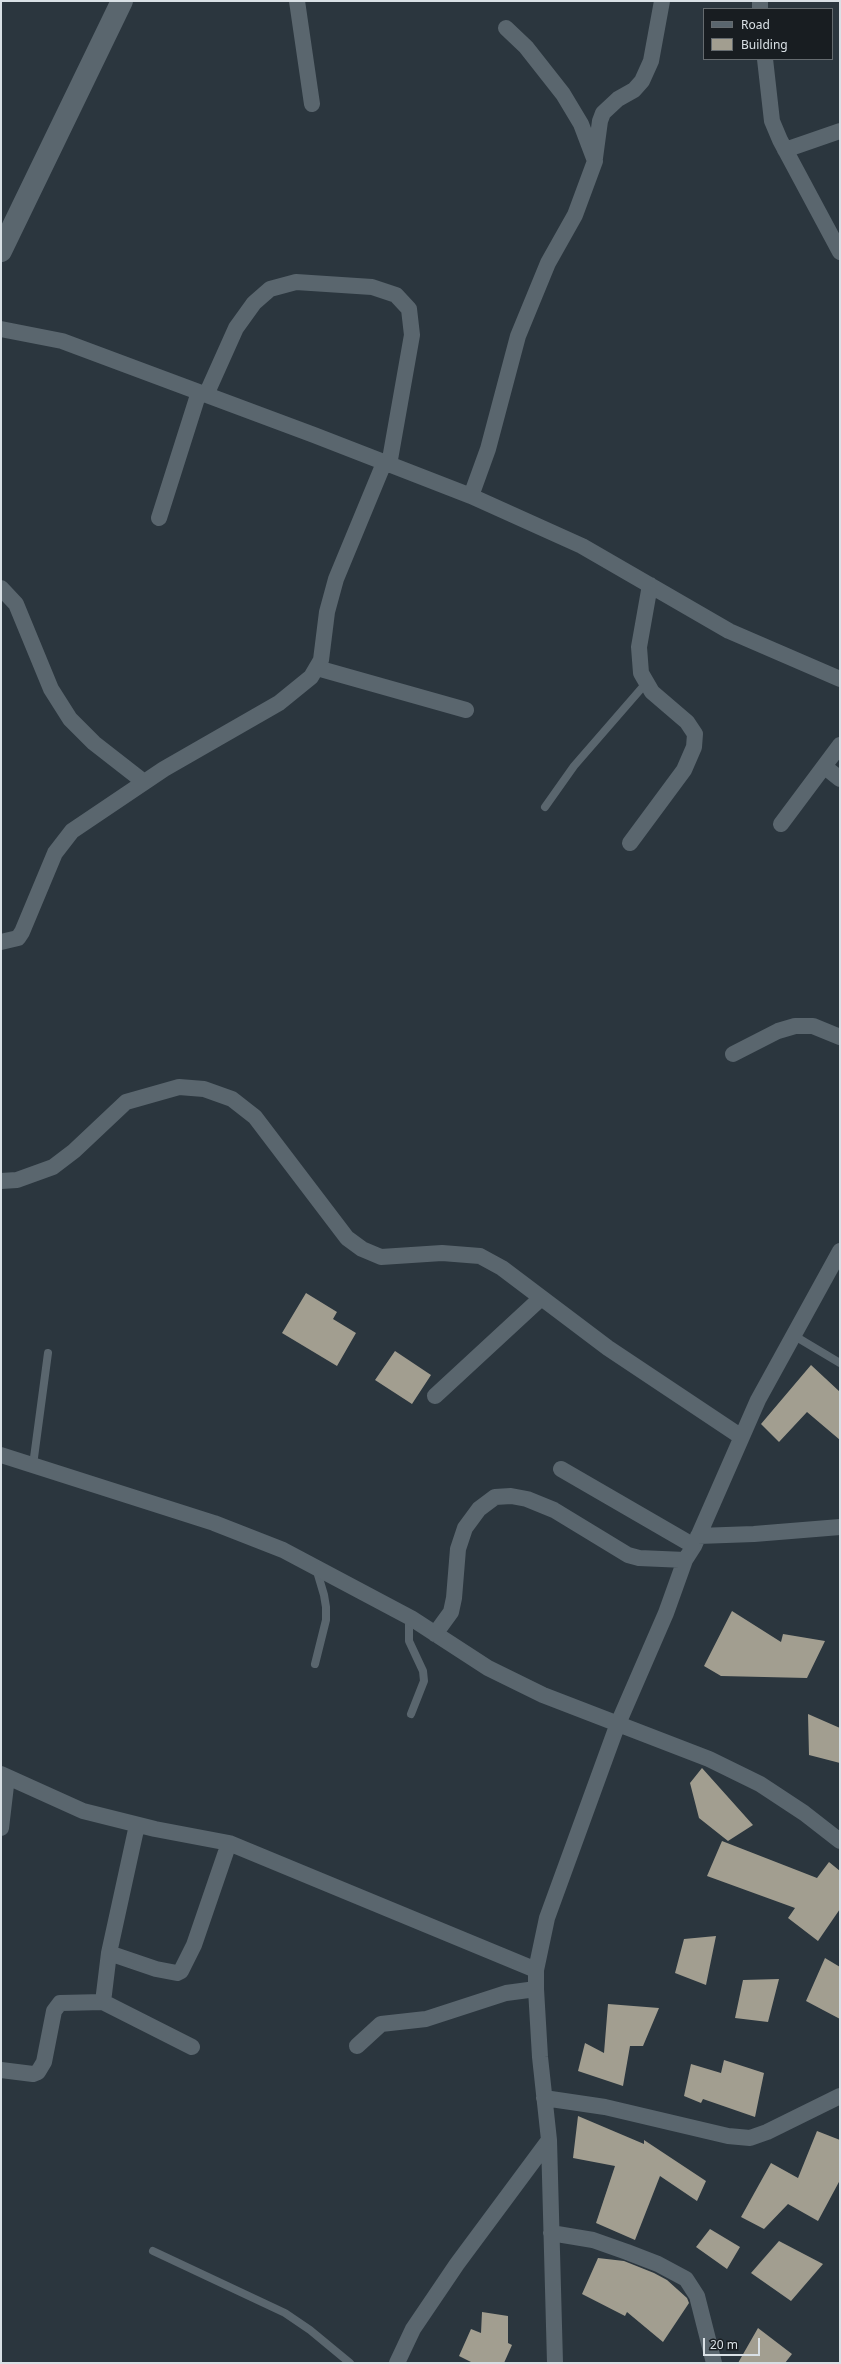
<!DOCTYPE html>
<style>
body{margin:0}
#map{position:relative;width:841px;height:2364px;overflow:hidden;background:#2b363e;font-family:"Noto Sans",sans-serif}
canvas{display:block}
.frame{position:absolute;inset:0;border:2px solid #d9e0e5;pointer-events:none}
.legend{position:absolute;left:703px;top:8px;width:130px;height:52px;box-sizing:border-box;background:#181d21;border:1px solid #656b6f;margin:0;padding:5px 7px;list-style:none;font-size:12px;color:#d9e0e5}
.legend li{display:flex;align-items:center;gap:8px;height:20px}
.legend b{width:20px;border:1px solid #656b6f}
.scale{position:absolute;left:703px;top:2338px;width:57px;height:18px;box-sizing:border-box;border:2px solid #d9e0e5;border-top:0;padding-left:5px;font-size:12px;line-height:14px;white-space:nowrap;color:#d9e0e5;-webkit-text-stroke:3px #181d21;paint-order:stroke}
</style>
<div id="map">
<canvas width="841" height="2364"></canvas>
<div class="frame"></div>
<ul class="legend">
<li><b style="height:5px;background:#5a666e"></b>Road</li>
<li><b style="height:11px;background:#a29e90"></b>Building</li>
</ul>
<div class="scale">20 m</div>
</div>
<script>
const context = document.querySelector('canvas').getContext('2d');
context.lineJoin = 'round';
function fillPath(path, color) {
  context.fillStyle = color;
  context.fill(path, 'evenodd');
}
function poly(rows) {
  const path = new Path2D();
  for (const r of rows) {
    path.moveTo(r[0], r[1]);
    for (let i = 2; i < r.length; i += 2) path.lineTo(r[i], r[i + 1]);
  }
  return path;
}
function trace(path, color, width, dash) {
  context.strokeStyle = color;
  context.lineWidth = width;
  context.lineCap = dash ? 'butt' : 'round';
  context.setLineDash(dash || []);
  context.stroke(path);
}
fillPath(poly([
 [306,1293,337,1312,333,1319,356,1333,337,1366,282,1333],
 [395,1351,431,1375,412,1404,375,1380],
 [811,1365,840,1392,840,1440,807,1412,779,1442,761,1424],
 [732,1611,781,1642,783,1634,825,1641,807,1678,721,1676,704,1666],
 [808,1714,840,1728,840,1763,809,1755],
 [702,1768,753,1825,728,1841,699,1818,690,1783],
 [722,1841,817,1878,829,1862,840,1871,840,1909,818,1941,788,1918,795,1908,707,1876],
 [716,1936,706,1985,675,1973,684,1939],
 [825,1958,840,1967,840,2019,806,2001],
 [779,1979,768,2022,735,2018,743,1980],
 [608,2004,659,2008,643,2046,630,2046,623,2086,578,2071,585,2043,604,2053],
 [724,2060,764,2073,755,2117,703,2099,701,2103,684,2096,691,2064,721,2073],
 [578,2116,644,2144,644,2140,706,2181,697,2201,660,2176,635,2240,596,2223,615,2166,573,2158],
 [817,2131,840,2140,840,2180,818,2221,788,2204,764,2229,741,2217,771,2163,798,2178],
 [710,2229,740,2247,727,2269,696,2247],
 [779,2241,823,2264,791,2301,751,2273],
 [598,2258,624,2261,654,2273,667,2280,687,2298,689,2303,663,2342,627,2312,625,2316,582,2294],
 [482,2312,508,2316,508,2343,512,2345,504,2363,473,2363,459,2356,471,2329,481,2333],
 [758,2328,792,2354,785,2363,738,2363]
]), '#a29e90');
trace(poly([
 [545,807,574,766,647,682],
 [793,1335,840,1363],
 [33,1465,48,1353],
 [409,1617,409,1641,423,1671,424,1681,411,1714],
 [315,1664,326,1620,326,1607,324,1595,316,1568],
 [153,2251,285,2313,310,2330,350,2363]
]), '#5a666e', 8);
trace(poly([
 [297,1,312,104],
 [760,9,760,1],
 [765,59,772,121,780,140,840,252],
 [785,150,840,131],
 [595,158,600,121,603,113,618,99,634,90,642,81,651,61,662,1],
 [1,329,62,341,314,435,471,496,582,546,729,631,840,679],
 [206,395,236,328,254,303,270,289,296,282,372,287,396,295,409,309,412,335,389,465],
 [471,496,488,449,518,336,548,263,575,215,595,161,581,124,563,94,526,47,506,28],
 [159,518,199,392],
 [1,588,16,604,51,689,70,719,94,743,144,782],
 [317,668,466,710],
 [825,767,840,779],
 [781,824,840,745],
 [630,843,684,770,694,747,695,734,687,722,652,692,641,673,639,647,650,585],
 [1,942,18,938,22,932,55,853,72,831,164,769,279,703,311,677,321,660,327,612,336,579,384,463],
 [733,1054,778,1031,795,1026,813,1026,840,1037],
 [1,1181,17,1180,53,1167,74,1151,126,1102,179,1087,204,1089,232,1099,255,1117,347,1238,362,1249,381,1257,442,1253,480,1256,502,1268,608,1348,740,1436],
 [435,1396,540,1299],
 [1,1455,214,1523,283,1550,411,1618,488,1668,543,1695,709,1759,760,1784,804,1813,840,1841],
 [561,1469,694,1546],
 [698,1536,754,1534,840,1527],
 [435,1634,451,1612,454,1598,458,1549,465,1528,479,1509,495,1497,511,1496,527,1499,554,1510,628,1555,639,1558,685,1560],
 [1,1774,83,1811,155,1829,229,1843,536,1970],
 [1,1828,7,1777],
 [109,1953,156,1969,177,1973,181,1971,194,1945,229,1843],
 [103,2002,192,2047],
 [357,2046,381,2024,426,2019,506,1993,536,1989],
 [1,2070,33,2074,38,2072,44,2062,54,2011,60,2003,103,2002,109,1953,137,1825],
 [544,2098,605,2107,728,2136,750,2138,767,2132,840,2096],
 [551,2233,593,2240,627,2252,658,2264,686,2279,697,2296,714,2363],
 [397,2363,413,2329,457,2264,549,2140],
 [555,2363,549,2140,540,2057,536,1989,536,1970,547,1918,617,1726,666,1613,685,1560,694,1546,758,1400,840,1251]
]), '#5a666e', 16);
trace(poly([
 [1,251,122,1]
]), '#5a666e', 22);
</script>
